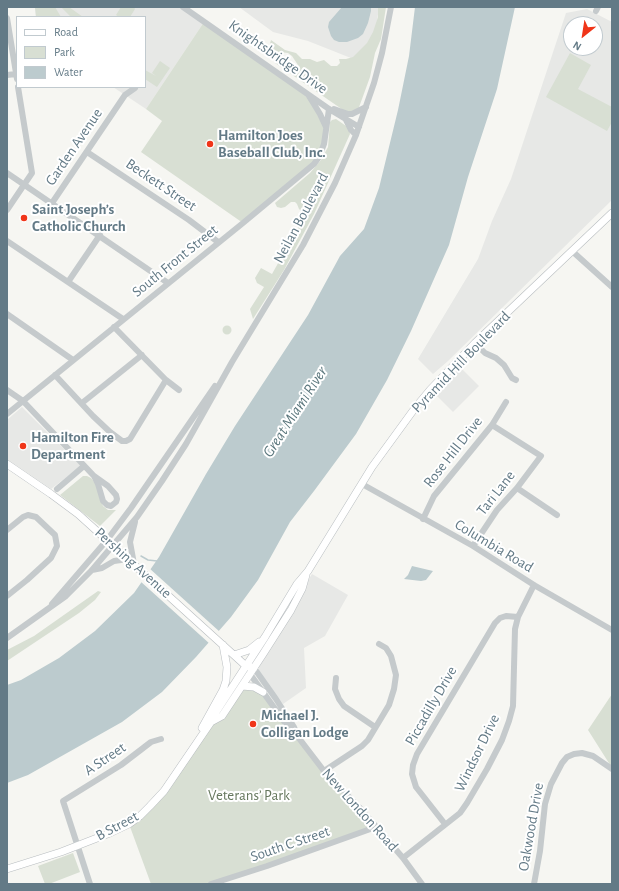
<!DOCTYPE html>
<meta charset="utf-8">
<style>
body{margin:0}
#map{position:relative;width:619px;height:891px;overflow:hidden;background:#f6f6f2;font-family:"Alegreya Sans",sans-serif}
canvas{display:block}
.frame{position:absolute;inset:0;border:8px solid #637a86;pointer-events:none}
.legend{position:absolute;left:16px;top:16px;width:130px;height:72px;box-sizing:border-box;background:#fff;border:1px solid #c1cacf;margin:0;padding:5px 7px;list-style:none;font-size:12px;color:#637a86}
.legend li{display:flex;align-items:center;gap:8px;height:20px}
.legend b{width:20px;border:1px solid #c1cacf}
.north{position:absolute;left:563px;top:16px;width:40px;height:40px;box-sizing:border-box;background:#fff;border:1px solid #c1cacf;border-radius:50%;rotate:210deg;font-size:11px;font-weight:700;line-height:16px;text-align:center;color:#637a86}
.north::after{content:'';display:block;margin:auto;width:14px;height:18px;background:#f03519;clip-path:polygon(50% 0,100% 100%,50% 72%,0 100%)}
</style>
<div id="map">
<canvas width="619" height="891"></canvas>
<div class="frame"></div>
<ul class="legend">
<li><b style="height:5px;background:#fff"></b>Road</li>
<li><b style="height:11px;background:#d8dfd3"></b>Park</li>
<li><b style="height:11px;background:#bccbce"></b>Water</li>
</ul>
<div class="north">N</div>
</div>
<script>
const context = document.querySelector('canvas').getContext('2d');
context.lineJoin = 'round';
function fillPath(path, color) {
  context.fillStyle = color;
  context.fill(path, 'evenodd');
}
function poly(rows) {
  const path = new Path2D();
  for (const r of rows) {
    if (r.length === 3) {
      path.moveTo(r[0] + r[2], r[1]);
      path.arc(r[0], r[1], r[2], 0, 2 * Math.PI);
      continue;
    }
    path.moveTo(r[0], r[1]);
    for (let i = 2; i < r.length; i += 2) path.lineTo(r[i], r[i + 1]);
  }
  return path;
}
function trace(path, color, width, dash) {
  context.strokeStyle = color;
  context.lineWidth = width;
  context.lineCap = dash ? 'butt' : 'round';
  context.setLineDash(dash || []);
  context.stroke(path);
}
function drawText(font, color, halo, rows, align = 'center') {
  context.font = font + ' "Alegreya Sans",sans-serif';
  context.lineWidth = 4;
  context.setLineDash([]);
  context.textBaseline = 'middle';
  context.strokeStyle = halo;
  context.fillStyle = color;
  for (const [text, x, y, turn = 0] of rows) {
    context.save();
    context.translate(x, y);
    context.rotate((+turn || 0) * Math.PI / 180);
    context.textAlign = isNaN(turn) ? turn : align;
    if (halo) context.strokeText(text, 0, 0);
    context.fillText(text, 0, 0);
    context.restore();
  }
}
fillPath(poly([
 [35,7,183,7,204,22,146,109,113,87,145,87,145,17,36,17],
 [239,7,379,7,374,43,366,64,308,41,273,32],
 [587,9,612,22,612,200,448,361,433,374,418,359,478,259,492,221,511,179,566,13],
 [571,24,595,24,595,48,571,48],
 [460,367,479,386,453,412,435,394],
 [22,407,81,466,51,489,7,459,7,420],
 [312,574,348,595,325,636,304,648,306,688,283,704,259,671,259,667,270,643]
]), '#e7e8e6');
fillPath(poly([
 [35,7,55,7,61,17,36,17],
 [61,7,69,7,83,17,71,17],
 [121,7,134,7,135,9,130,17,119,17,116,15],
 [378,7,386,7,381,39,375,53,370,77,358,110,346,112,275,63,282,64,285,67,291,68,295,71,300,68,292,56,288,53,273,51,269,47,271,40,285,50,296,53,302,59,310,59,317,62,324,60,331,66,337,66,340,63,339,59,346,59,353,57,367,43,373,32,378,17],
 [204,22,307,93,326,127,319,157,243,223,141,152,162,121,146,109],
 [570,53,591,65,578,89,612,107,612,122,607,131,546,97],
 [160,61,170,68,157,87,145,79,145,70,156,76,152,73],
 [336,119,349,128,350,134,314,214,284,270,253,319,250,309,264,287,257,283,255,278,261,268,272,274,305,215,299,209,297,204,295,202,291,202,285,207,281,208,277,207,275,203,310,173,321,160,328,147,330,122,332,120],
 [227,330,4.5],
 [83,476,87,476,91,478,96,484,103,506,108,510,116,510,100,526,60,495],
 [98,591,101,592,95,600,79,613,7,661,7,650,34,636],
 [242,686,257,688,291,731,376,827,211,884,151,884,129,824,140,816],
 [612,694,612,768,588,730],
 [73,853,80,872,49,884,45,884,38,866]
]), '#d8dfd3');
fillPath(poly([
 [342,7,371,7,371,11,368,23,363,34,358,38,347,42,339,42,334,40,331,36,328,27,329,22],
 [415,7,515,7,497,89,468,177,449,245,411,331,387,380,356,434,314,491,290,522,258,580,231,617,196,657,162,692,122,722,28,775,7,783,7,685,21,680,59,658,95,631,134,593,159,557,206,474,235,426,308,315,340,256,364,229,379,188,398,110,409,56],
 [412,566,433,571,426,580,421,581,404,579,408,575]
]), '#bccbce');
fillPath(poly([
 [149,568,220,632,210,644,140,581]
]), '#f6f6f2');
trace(poly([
 [141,556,148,560,157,561]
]), '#bccbce', 1.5);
const major = poly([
 [7,464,51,494,78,514,246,666,254,668],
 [234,655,249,650,259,642],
 [242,686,254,687,263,692],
 [211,722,222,716,263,654,291,610,302,589,306,575],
 [202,728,223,690,226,681,227,667,223,645],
 [7,869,61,852,110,833,129,824,140,816,150,806,164,791,211,722,214,715,265,637,297,584,308,571,372,467,415,408,430,390,475,343,612,213]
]);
trace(major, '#b8bdc0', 8);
trace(poly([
 [183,7,329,109,359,127],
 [596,11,598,7],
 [7,18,17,79],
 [7,75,16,74],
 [309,96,320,114,326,127],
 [334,109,348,114,352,114,366,107],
 [345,118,351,130,356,135],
 [87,152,189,220,218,242],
 [7,173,168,283],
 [52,203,125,95,135,88],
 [7,210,32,173,18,87],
 [7,241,123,319],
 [572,251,612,287],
 [68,282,100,235],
 [7,314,73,360],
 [114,327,166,380,179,390],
 [475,343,485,353,496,358,504,365,512,378,516,380],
 [55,375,93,416,110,432,122,441,126,441,130,439,166,380],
 [7,390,23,401,94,476,98,484,103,501,107,505,111,506,116,502,117,499,116,495,108,486,94,476],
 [82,403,142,355],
 [7,414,243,223,314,164,319,157,324,144,329,109],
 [362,484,473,546,534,585,612,630],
 [517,488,557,515],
 [57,489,84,466],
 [423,519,434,496,492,425,506,402],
 [7,530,23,517,28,515,36,517,55,535,57,546,51,558,27,580,7,596],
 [473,546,497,510,517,488,541,456,492,425],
 [134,564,130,542,135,522],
 [92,570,102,568,114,561,128,559],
 [52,604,107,540,131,508,215,386],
 [7,638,66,596,92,570,137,517,162,481,186,444,232,362,303,245,335,183,356,135,374,83,382,53,391,7],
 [254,668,276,699,294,727,297,735],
 [250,674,291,731,298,737,324,771,360,808,403,858,422,884],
 [336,678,335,689,339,699,344,706,375,727],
 [324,771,362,746,368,740,389,705,394,689,396,675,391,656,386,648,379,644],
 [445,824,416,787,412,774,413,765,417,754,495,623,500,618,506,616,518,617],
 [403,858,460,813,467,803,487,769,502,740,509,721,513,706,515,629,518,617,534,585],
 [90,884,63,801,121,765,151,742,161,739],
 [211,884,267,866,376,827],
 [534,884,540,851,545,804,551,784,562,763,567,757,574,754,582,753,593,756,612,769]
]), '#c5cacc', 6);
trace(major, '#fff', 7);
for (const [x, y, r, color] of [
 [210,144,4,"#f03519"],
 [24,218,4,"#f03519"],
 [23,446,4,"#f03519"],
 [253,724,4,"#f03519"]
]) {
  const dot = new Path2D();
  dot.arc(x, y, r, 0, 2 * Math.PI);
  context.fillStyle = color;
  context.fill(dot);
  trace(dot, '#fff', 1.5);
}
drawText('15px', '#637a86', '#fff', [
 ["Knightsbridge Drive",278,57,35],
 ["Garden Avenue",74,147,-56],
 ["Beckett Street",161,185,34],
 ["Neilan Boulevard",301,218,-62],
 ["South Front Street",175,261,-39],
 ["Pyramid Hill Boulevard",461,362,-46],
 ["Rose Hill Drive",453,452,-52],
 ["Tari Lane",496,493,-52],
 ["Columbia Road",494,546,31],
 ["Pershing Avenue",133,563,42],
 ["Piccadilly Drive",431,706,-60],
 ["Windsor Drive",477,753,-64],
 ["A Street",105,759,-34],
 ["New London Road",360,810,48],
 ["B Street",117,826,-28],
 ["Oakwood Drive",531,827,-80],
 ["South C Street",290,844,-19]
]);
drawText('bold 15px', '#637a86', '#fff', [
 ["Hamilton Joes",218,135],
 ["Baseball Club, Inc.",218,152],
 ["Saint Joseph’s",32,209],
 ["Catholic Church",32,226],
 ["Hamilton Fire",31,437],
 ["Department",31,454],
 ["Michael J.",261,715],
 ["Colligan Lodge",261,732]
], 'left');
drawText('15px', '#66785e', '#fff', [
 ["Veterans’ Park",249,795]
]);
drawText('italic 16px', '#5a767c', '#fff', [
 ["Great Miami River",295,412,-57]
]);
</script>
